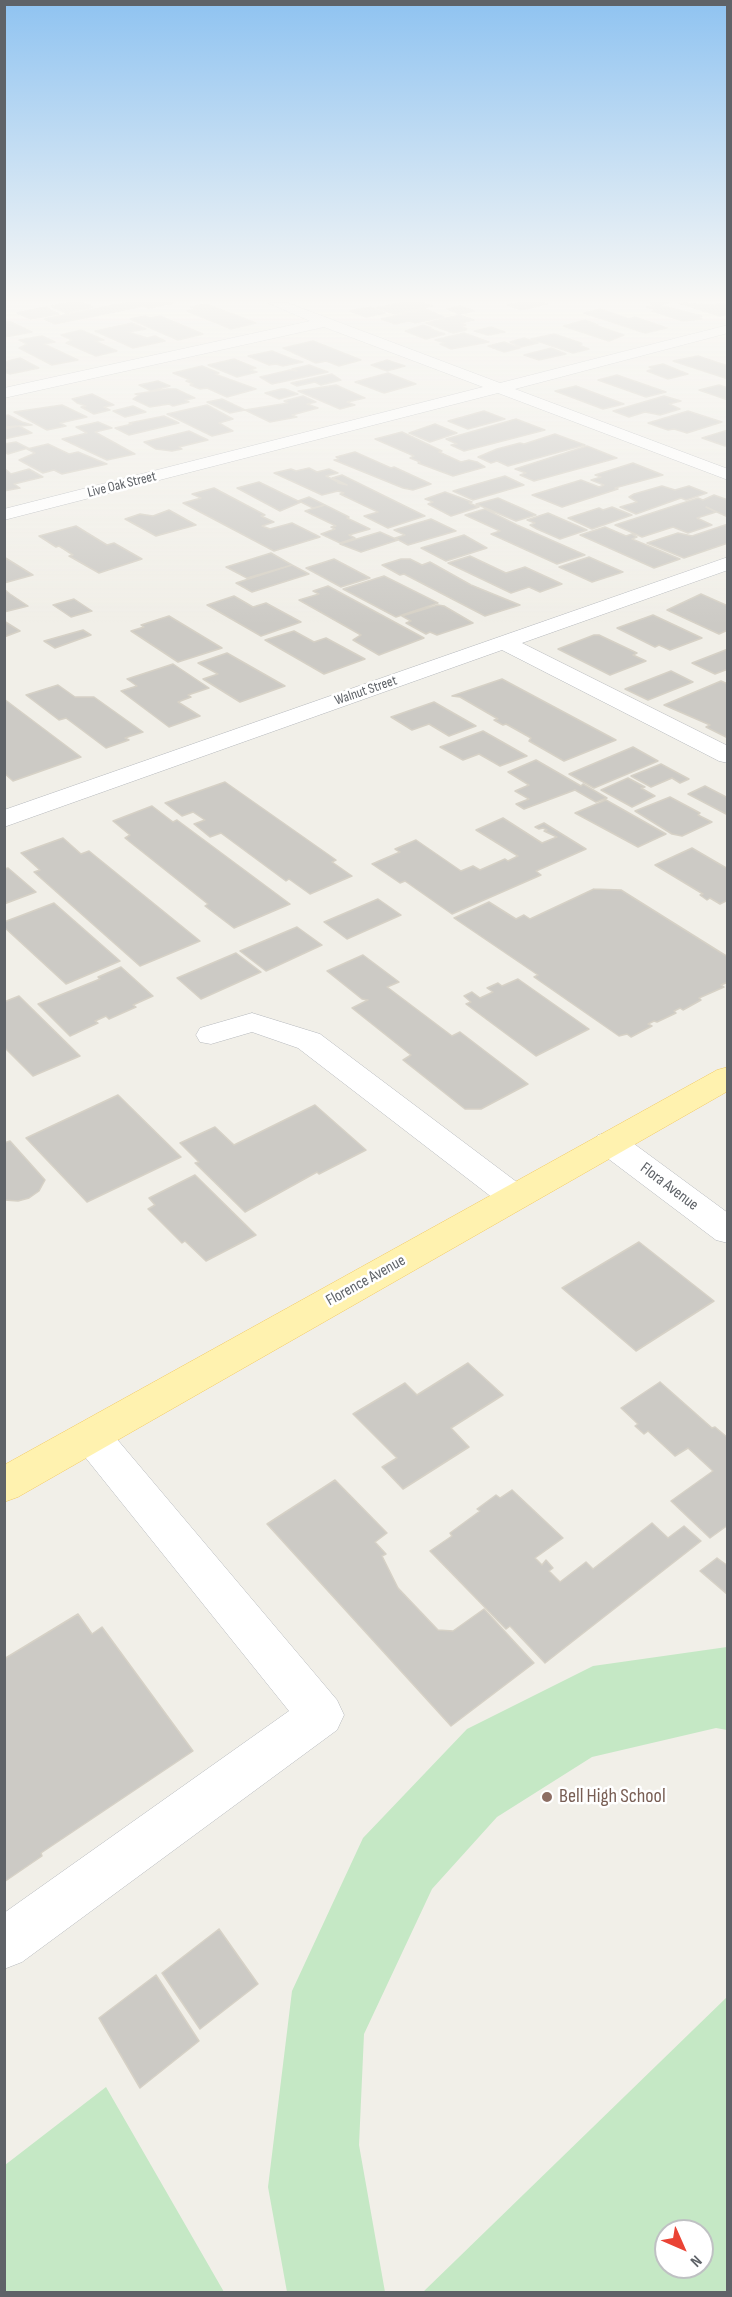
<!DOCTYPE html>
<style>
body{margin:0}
#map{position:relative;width:732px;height:2297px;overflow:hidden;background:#f1efe8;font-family:"Sofia Sans Condensed",sans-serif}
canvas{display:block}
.frame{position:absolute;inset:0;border:6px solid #5f6368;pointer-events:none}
.north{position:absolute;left:654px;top:2219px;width:60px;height:60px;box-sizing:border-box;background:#fff;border:2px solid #bfc1c3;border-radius:50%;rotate:135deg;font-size:16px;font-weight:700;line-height:24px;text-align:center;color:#5f6368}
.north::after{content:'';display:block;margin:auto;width:21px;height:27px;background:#ea4335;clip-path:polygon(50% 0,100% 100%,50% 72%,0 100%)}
</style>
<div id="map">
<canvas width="732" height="2297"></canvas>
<div class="frame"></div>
<div class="north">N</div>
</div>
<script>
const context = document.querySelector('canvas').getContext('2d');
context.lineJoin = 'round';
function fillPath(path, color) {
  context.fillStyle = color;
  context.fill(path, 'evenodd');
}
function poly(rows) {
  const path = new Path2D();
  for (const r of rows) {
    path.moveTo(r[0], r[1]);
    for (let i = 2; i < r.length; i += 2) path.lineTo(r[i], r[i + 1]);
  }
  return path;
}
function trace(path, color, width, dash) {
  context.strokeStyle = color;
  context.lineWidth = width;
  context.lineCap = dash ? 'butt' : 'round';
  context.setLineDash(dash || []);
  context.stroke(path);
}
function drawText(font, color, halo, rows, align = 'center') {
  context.font = font + ' "Sofia Sans Condensed",sans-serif';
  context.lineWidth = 5;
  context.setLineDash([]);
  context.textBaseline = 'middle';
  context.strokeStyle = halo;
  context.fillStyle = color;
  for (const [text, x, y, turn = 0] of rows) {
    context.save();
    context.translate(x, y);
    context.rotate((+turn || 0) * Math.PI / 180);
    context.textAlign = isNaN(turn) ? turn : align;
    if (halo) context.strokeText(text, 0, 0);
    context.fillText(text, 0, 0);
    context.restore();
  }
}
fillPath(poly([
 [727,1647,727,1730,716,1728,592,1757,497,1817,432,1889,364,2034,359,2145,385,2292,287,2292,268,2187,292,1991,363,1838,467,1729,593,1666],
 [727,1997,727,2292,423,2292],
 [666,2231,702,2231,702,2267,666,2267],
 [106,2087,224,2292,5,2292,5,2165]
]), '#c5e8c5');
const building = poly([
 [66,303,84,303,93,307,66,313,51,306,66,303],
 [125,303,173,303,149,308,144,306,55,324,44,319,125,303],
 [399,303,425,303,432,306,395,314,377,308,399,303],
 [517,303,545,303,547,304,521,310,508,305,517,303],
 [650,303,668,303,659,305,702,316,698,318,702,319,683,321,652,311,656,310,647,307,656,305,650,303],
 [678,303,715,305,722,303,728,305,728,314,720,316,678,303],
 [206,304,256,323,231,329,187,311,197,309,191,307,206,304],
 [461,306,474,311,460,314,447,309,461,306],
 [45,307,59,314,31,319,17,313,45,307],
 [370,307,385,313,366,317,350,311,370,307],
 [425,309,444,317,415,323,409,321,395,324,381,319,425,309],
 [600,309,629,319,635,317,667,328,645,333,584,313,600,309],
 [459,315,474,320,461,323,466,325,461,326,467,329,466,330,453,333,426,323,459,315],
 [145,316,150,318,160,316,203,334,178,340,130,319,145,316],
 [585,320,598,325,595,325,624,335,609,341,563,326,585,320],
 [4,322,11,322,32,332,5,337,4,322],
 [132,323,146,329,128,332,147,338,155,336,165,341,133,348,95,331,132,323],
 [423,325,431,328,428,328,445,334,426,339,405,331,423,325],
 [491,327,505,332,488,335,474,331,491,327],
 [81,330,104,340,95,341,117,351,96,356,66,343,72,340,61,335,81,330],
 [464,333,489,342,451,349,440,344,445,343,435,340,464,333],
 [554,334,581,343,582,344,579,345,589,349,573,353,531,339,554,334],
 [42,336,55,342,44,344,78,360,52,365,19,348,27,344,19,340,42,336],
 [524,338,538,343,521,347,510,342,524,338],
 [313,341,361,360,339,366,326,361,316,363,283,348,313,341],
 [504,342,520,348,504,352,488,346,504,342],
 [551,348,566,354,539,360,524,355,551,348],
 [272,351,292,359,303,362,283,366,276,364,269,365,248,356,272,351],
 [698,356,728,366,728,379,673,361,698,356],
 [20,358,39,368,10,374,4,372,4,369,8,368,4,366,4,362,20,358],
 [234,359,256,368,250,370,257,372,237,377,208,365,234,359],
 [387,360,405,366,387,371,371,365,387,360],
 [663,364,688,374,668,379,647,371,653,369,649,367,663,364],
 [309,365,328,372,272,384,260,377,290,370,297,371,292,369,309,365],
 [202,366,219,373,215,374,256,389,227,397,207,388,200,389,190,385,193,384,186,381,190,380,173,373,202,366],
 [388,373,416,384,384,393,355,382,388,373],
 [332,374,341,380,321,385,315,382,297,386,291,383,332,374],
 [617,375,666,392,646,397,598,380,617,375],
 [158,381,170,386,151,391,139,385,158,381],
 [336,385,365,398,347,402,355,405,340,409,298,391,336,385],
 [719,385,728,388,728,400,699,390,719,385],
 [576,386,624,404,603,409,555,391,576,386],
 [168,389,176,389,195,398,185,400,189,402,173,406,169,404,150,407,133,399,139,395,135,394,168,389],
 [281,389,285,389,298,394,279,399,265,393,281,389],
 [92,394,114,405,104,407,110,410,94,414,81,407,86,406,77,403,72,399,92,394],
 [303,396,316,402,307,404,318,408,292,415,297,417,270,422,245,410,288,403,284,401,303,396],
 [664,396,681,401,669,404,680,409,660,415,645,412,629,417,613,411,664,396],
 [222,399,245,410,230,413,207,402,222,399],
 [62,405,87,417,60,423,66,426,47,430,14,412,62,405],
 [207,405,233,419,219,423,233,431,212,436,167,414,207,405],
 [133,406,146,412,125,417,113,411,133,406],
 [484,411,505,419,468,429,448,421,484,411],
 [688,411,722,422,687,433,674,429,668,430,648,423,688,411],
 [8,415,22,422,32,425,6,427,4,416,8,415],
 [164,416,179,423,129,435,115,428,132,424,129,423,164,416],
 [516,419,545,430,464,451,451,445,457,444,446,439,516,419],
 [98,422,112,428,95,432,135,454,107,460,62,439,87,433,76,427,98,422],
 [435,424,457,433,430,442,409,433,435,424],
 [19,426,32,433,4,439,4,429,19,426],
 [728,430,728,445,725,446,702,438,728,430],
 [189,431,208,440,179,447,182,449,172,451,156,449,144,442,189,431],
 [402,432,442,451,439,452,461,462,469,460,477,462,485,467,453,476,418,463,420,462,410,458,414,456,375,439,402,432],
 [555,434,585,445,508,466,497,461,491,463,478,457,497,449,520,443,524,444,555,434],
 [16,442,28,448,8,454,4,452,4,444,16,442],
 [48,444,69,454,78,452,107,464,62,474,54,470,43,473,19,460,35,453,27,449,48,444],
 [587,446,617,458,534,481,520,475,526,473,515,469,587,446],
 [355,452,391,468,394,467,431,484,413,490,403,488,334,460,339,459,336,457,355,452],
 [633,463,663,475,622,486,615,488,618,489,562,507,532,495,581,480,599,487,604,485,591,480,601,477,595,475,633,463],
 [4,468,11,474,29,469,43,477,14,484,20,488,4,491,4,468],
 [309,468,317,472,329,469,338,473,326,476,340,483,338,483,347,485,332,478,342,475,425,516,388,528,364,516,378,512,340,494,344,493,338,491,322,495,274,473,291,469,296,471,309,468],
 [505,476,524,485,473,500,453,491,505,476],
 [259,482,298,501,309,497,325,505,313,508,301,502,280,511,237,488,259,482],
 [662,486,675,490,689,486,707,493,686,500,681,498,636,514,620,507,637,502,629,497,634,494,662,486],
 [214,488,265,515,261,516,274,522,262,526,270,529,292,523,320,537,274,551,183,503,201,498,192,494,214,488],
 [445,492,472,502,469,503,479,507,451,516,428,504,433,502,425,499,445,492],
 [714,495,728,500,728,517,706,507,716,512,697,518,712,525,688,533,673,527,642,537,615,525,698,498,703,500,714,495],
 [498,498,523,509,536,515,516,521,476,504,498,498],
 [325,505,349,517,347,518,370,529,349,535,355,538,340,543,321,534,335,529,331,527,336,526,305,511,325,505],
 [612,507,632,515,592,529,568,518,599,508,603,510,612,507],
 [485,509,517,525,585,555,557,564,491,534,500,531,465,515,485,509],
 [169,510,196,525,156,536,125,519,140,514,153,516,169,510],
 [548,513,587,530,560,539,537,529,530,525,535,523,527,520,548,513],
 [431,519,456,531,408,545,395,538,405,535,394,530,431,519],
 [728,524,728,543,684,558,647,543,678,533,692,536,728,524],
 [76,526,107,545,114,543,142,559,99,573,69,556,73,555,59,546,56,547,39,536,76,526],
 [605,527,626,536,632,534,637,537,632,539,680,559,654,568,580,535,605,527],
 [380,532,398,540,361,552,340,544,380,532],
 [464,535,487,548,446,561,421,548,464,535],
 [271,553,292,565,247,578,226,567,271,553],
 [470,556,506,573,525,567,562,584,540,592,529,587,511,593,448,563,470,556],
 [4,557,33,575,4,583,4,557],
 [589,557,623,572,592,582,559,567,589,557],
 [334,559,370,578,341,587,306,568,334,559],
 [401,559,410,559,422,565,430,562,471,585,520,605,485,616,404,574,400,575,382,565,401,559],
 [292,565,309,574,252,592,236,583,292,565],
 [384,576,438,603,396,617,343,589,384,576],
 [328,586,424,638,379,655,353,640,361,635,299,600,319,594,313,591,328,586],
 [4,589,10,594,28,606,4,612,4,589],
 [701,594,728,606,728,630,719,634,667,610,701,594],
 [234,596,253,607,266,603,301,622,261,636,207,605,234,596],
 [74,599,92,611,71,617,53,605,74,599],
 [438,605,444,606,473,623,437,635,430,632,426,634,406,623,411,621,402,616,438,605],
 [653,615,702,638,670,650,659,645,655,647,617,628,653,615],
 [169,616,222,648,178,662,131,631,144,627,141,625,169,616],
 [4,621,20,631,4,637,4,621],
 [83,630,91,635,55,648,44,641,83,630],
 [294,631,314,642,326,638,365,659,324,674,265,640,294,631],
 [594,635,599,635,637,653,633,655,646,661,610,675,558,649,594,635],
 [728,649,728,669,715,674,692,663,728,649],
 [227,653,285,686,240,702,203,679,218,674,198,663,227,653],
 [173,664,209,688,188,695,191,697,178,702,200,716,169,727,121,691,137,686,127,679,173,664],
 [671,671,693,682,648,700,625,689,671,671],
 [502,679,616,740,564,761,529,741,531,738,506,724,503,725,494,720,498,719,460,697,452,696,502,679],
 [721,681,728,684,728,738,706,727,710,725,664,705,721,681],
 [58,685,75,697,94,697,143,732,125,738,129,740,106,748,66,718,59,720,26,695,58,685],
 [4,699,81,757,13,781,4,773,4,699],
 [434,702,476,726,449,736,429,724,412,730,391,717,434,702],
 [483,731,527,756,500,766,479,754,463,760,440,747,483,731],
 [633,747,658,761,594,788,569,774,633,747],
 [536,760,581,786,583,784,607,798,596,802,575,790,524,809,516,804,529,799,515,791,529,785,508,772,536,760],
 [661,764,689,779,680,783,672,778,651,787,631,776,661,764],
 [628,778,645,787,641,788,655,796,632,807,601,790,628,778],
 [225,782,336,860,332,862,352,876,310,894,289,879,286,881,221,833,210,837,194,824,205,820,193,812,182,816,165,803,225,782],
 [705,786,728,798,728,815,688,794,705,786],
 [670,797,700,813,698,815,712,822,682,836,672,834,635,811,670,797],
 [606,800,666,834,638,847,575,813,606,800],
 [152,806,173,822,177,820,290,904,234,928,205,906,208,904,125,838,130,835,113,821,152,806],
 [503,818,542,843,557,837,544,831,547,830,543,828,539,829,535,827,544,823,586,849,536,871,541,875,452,914,405,881,400,883,372,864,400,852,395,849,416,840,461,871,473,866,480,870,505,859,508,861,518,856,476,830,503,818],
 [63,838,81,854,89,851,200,941,140,966,34,872,40,870,21,853,63,838],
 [692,848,728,869,728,900,720,904,710,898,707,900,700,895,703,894,655,865,692,848],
 [8,868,36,892,4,904,4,869,8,868],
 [594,889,621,890,728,957,728,982,721,985,724,987,699,998,701,1000,683,1010,680,1008,674,1011,676,1013,657,1022,654,1021,648,1024,652,1026,631,1037,627,1034,619,1036,534,977,538,975,454,918,489,902,516,919,524,915,530,919,594,889],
 [378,899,401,915,347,939,324,922,378,899],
 [54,903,120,961,66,984,4,927,4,922,54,903],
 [297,927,322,945,266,971,240,951,297,927],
 [236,953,261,972,201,999,177,978,236,953],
 [363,955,399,982,387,987,452,1036,460,1032,528,1084,481,1109,465,1109,403,1060,411,1055,352,1008,368,1000,362,999,327,971,363,955],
 [121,967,153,996,133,1005,136,1007,109,1019,106,1016,95,1021,98,1023,70,1036,38,1004,100,979,98,977,121,967],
 [518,979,589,1029,536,1056,466,1004,471,1002,464,996,472,992,480,998,493,992,487,988,498,983,502,986,518,979],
 [19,996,80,1056,33,1076,4,1047,4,1002,19,996],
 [118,1095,181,1157,87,1202,26,1138,118,1095],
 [315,1105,366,1150,319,1174,317,1172,245,1212,195,1163,199,1162,180,1143,215,1127,234,1145,315,1105],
 [10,1141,45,1180,39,1191,29,1198,18,1201,4,1200,4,1143,10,1141],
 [195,1175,256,1235,206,1261,185,1241,182,1243,148,1209,155,1205,149,1198,195,1175],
 [639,1242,714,1301,636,1351,562,1288,639,1242],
 [468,1363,503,1395,451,1428,469,1447,403,1489,382,1467,397,1458,353,1414,405,1383,417,1395,468,1363],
 [660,1382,712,1428,715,1427,728,1438,728,1525,710,1538,671,1501,713,1471,688,1448,675,1456,648,1431,644,1434,635,1426,638,1424,621,1408,660,1382],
 [335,1480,387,1533,375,1542,386,1554,382,1556,398,1588,438,1630,453,1631,484,1609,534,1663,451,1726,267,1524,335,1480],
 [512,1490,563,1538,535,1558,542,1565,546,1560,553,1568,549,1571,560,1582,586,1562,593,1569,652,1523,668,1538,684,1526,701,1541,545,1663,510,1626,506,1629,430,1551,452,1536,450,1533,480,1511,477,1509,496,1495,500,1498,512,1490],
 [717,1558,728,1566,728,1595,700,1571,717,1558],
 [78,1614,92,1634,102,1627,193,1751,41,1853,42,1856,4,1882,4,1659,78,1614],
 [219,1929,258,1984,200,2029,162,1973,219,1929],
 [156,1975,199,2041,140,2088,99,2018,156,1975]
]);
fillPath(building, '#cccac5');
trace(building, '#d6d1c6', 1.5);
const minor = poly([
 [268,303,288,303,500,383,728,325,728,333,515,389,728,469,728,480,498,393,4,520,4,509,483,387,324,327,4,398,4,388,310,321,268,303],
 [728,557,728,570,522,643,728,746,728,763,719,761,502,650,4,827,4,810,728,557],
 [252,1013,320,1034,526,1189,531,1197,526,1205,514,1209,502,1205,298,1048,252,1032,211,1044,200,1042,196,1035,200,1028,252,1013],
 [610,1132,622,1135,728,1213,728,1243,716,1240,598,1151,594,1143,598,1135,610,1132],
 [91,1420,105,1425,337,1700,344,1715,337,1730,22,1962,4,1969,4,1913,289,1711,77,1447,71,1436,77,1425,91,1420]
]);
const major = poly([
 [728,1067,728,1091,18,1497,4,1502,4,1465,717,1070,728,1067]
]);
trace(minor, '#b5b8bc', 1);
trace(major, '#f2c960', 1);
fillPath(minor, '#fff');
fillPath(major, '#fff2af');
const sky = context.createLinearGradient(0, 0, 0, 625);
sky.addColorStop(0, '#8fc3f1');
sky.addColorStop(0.48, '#f9f8f5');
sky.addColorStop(1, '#f9f8f500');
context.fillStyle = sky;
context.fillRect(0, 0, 732, 625);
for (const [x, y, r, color] of [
 [547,1797,6,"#8d6e63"]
]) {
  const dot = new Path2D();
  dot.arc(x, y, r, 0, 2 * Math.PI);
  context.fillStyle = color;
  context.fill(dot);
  trace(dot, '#fff', 2);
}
drawText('14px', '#5f6368', '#fff', [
 ["Live Oak Street",122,485,-14],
 ["Walnut Street",366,691,-19]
]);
drawText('16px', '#5f6368', '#fff', [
 ["Flora Avenue",669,1187,37],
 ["Florence Avenue",366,1281,-29]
]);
drawText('20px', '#785e54', '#fff', [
 ["Bell High School",559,1797]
], 'left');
</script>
